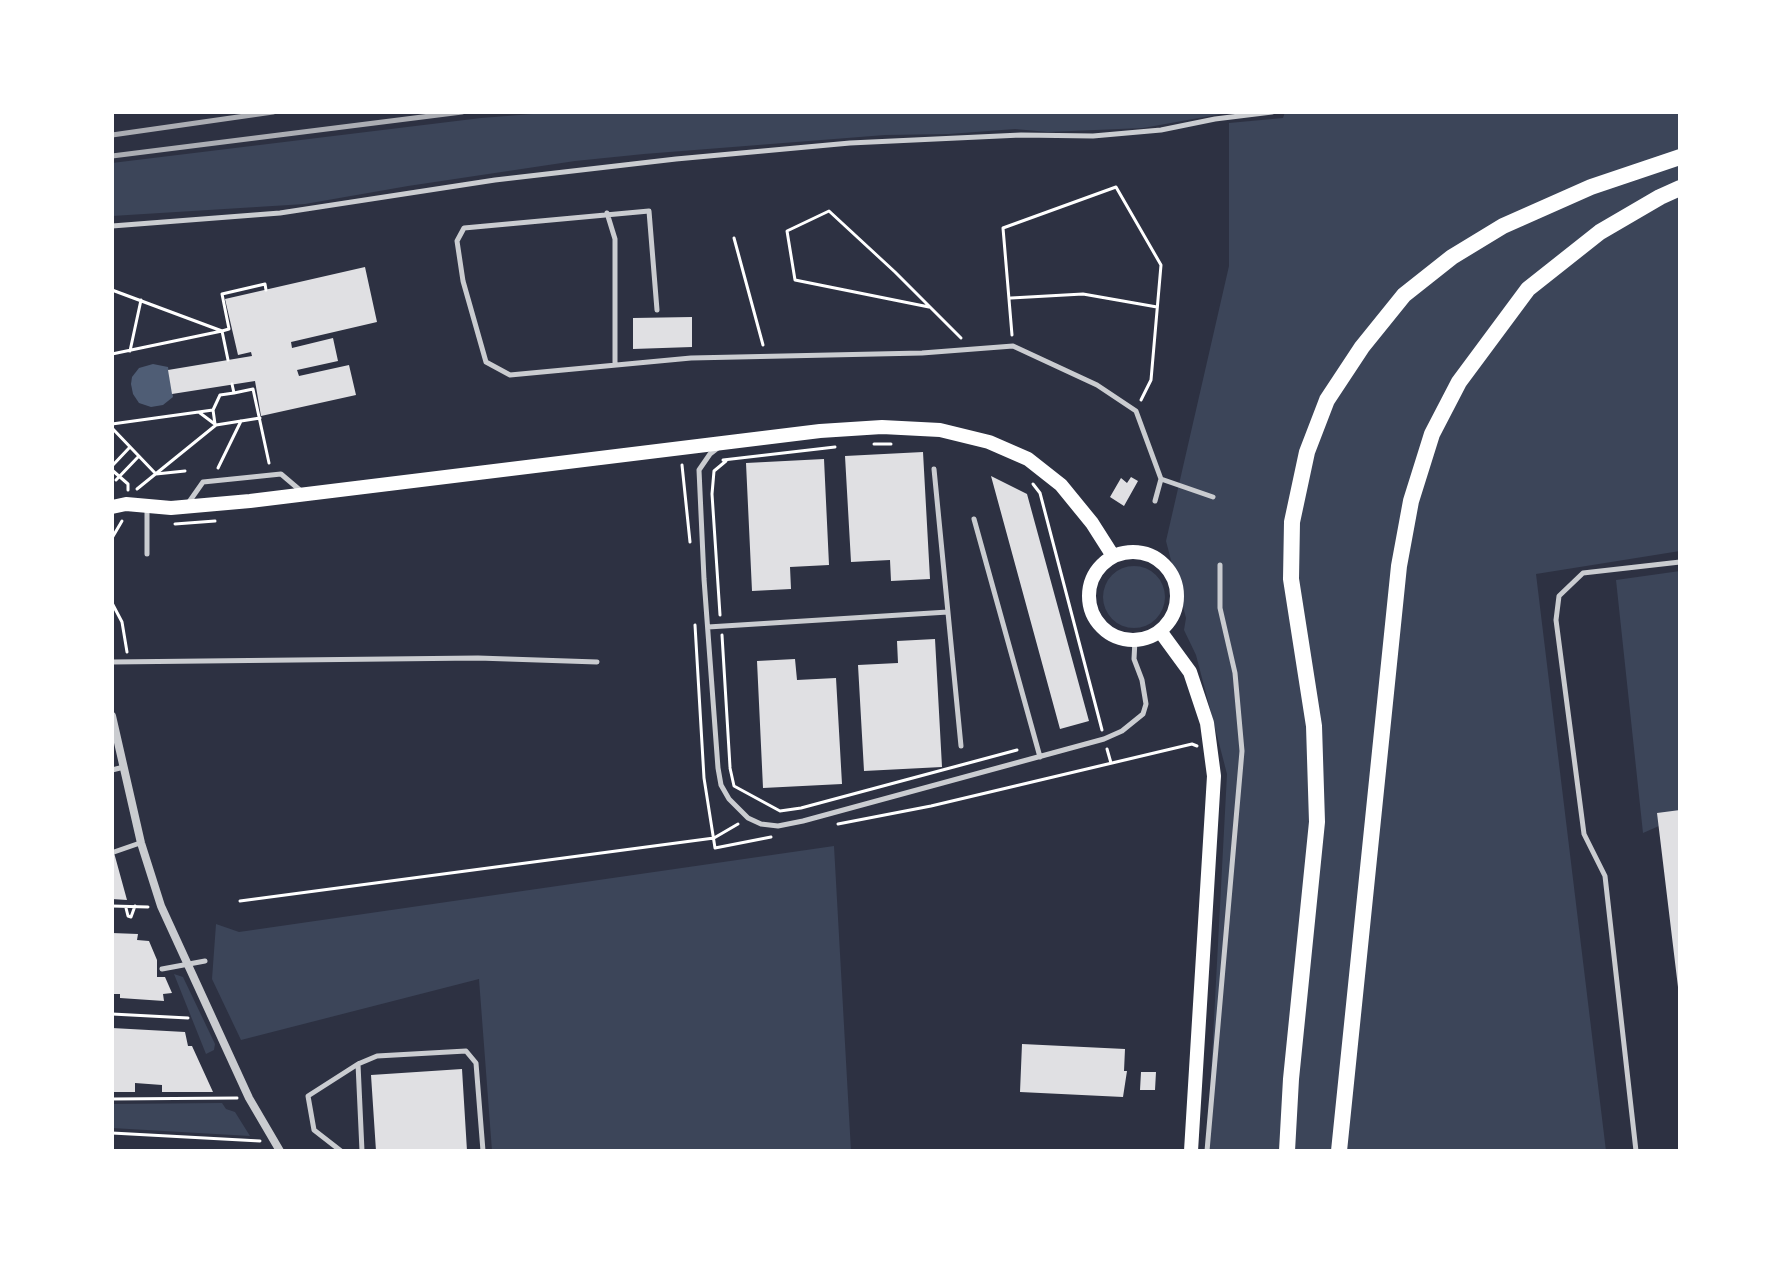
<!DOCTYPE html>
<style>
body{margin:0}
#map{position:relative;width:1792px;height:1263px;overflow:hidden;background:#2d3142;font-family:Manrope,sans-serif}
canvas{display:block}
.frame{position:absolute;inset:0;border:114px solid #fff;pointer-events:none}
</style>
<div id="map">
<canvas width="1792" height="1263"></canvas>
<div class="frame"></div>
</div>
<script>
const context = document.querySelector('canvas').getContext('2d');
context.lineJoin = 'round';
function fillPath(path, color) {
  context.fillStyle = color;
  context.fill(path, 'evenodd');
}
function poly(rows) {
  const path = new Path2D();
  for (const r of rows) {
    if (r.length === 3) {
      path.moveTo(r[0] + r[2], r[1]);
      path.arc(r[0], r[1], r[2], 0, 2 * Math.PI);
      continue;
    }
    path.moveTo(r[0], r[1]);
    for (let i = 2; i < r.length; i += 2) path.lineTo(r[i], r[i + 1]);
  }
  return path;
}
function trace(path, color, width, dash) {
  context.strokeStyle = color;
  context.lineWidth = width;
  context.lineCap = dash ? 'butt' : 'round';
  context.setLineDash(dash || []);
  context.stroke(path);
}
fillPath(poly([
 [558,112,1232,112,1143,128,1048,132,1015,129,949,134,885,135,644,154,575,161,408,186,305,204,112,216,112,163,481,118],
 [1285,112,1680,112,1680,551,1536,574,1606,1151,1207,1151,1227,774,1196,655,1184,630,1186,618,1166,541,1229,266,1229,123,1283,118],
 [1134,597,31],
 [1680,571,1680,810,1659,826,1643,833,1616,580],
 [834,846,851,1151,492,1151,479,979,241,1040,212,979,216,924,239,932],
 [174,974,183,977,215,1044,214,1050,206,1054],
 [222,1103,226,1109,235,1112,250,1136,112,1128,112,1104]
]), '#3c4559');
fillPath(poly([
 [153,364,168,367,173,397,163,405,151,407,139,403,133,394,131,384,132,377,139,368]
]), '#4f5d75');
fillPath(poly([
 [365,267,377,322,291,342,292,348,333,338,338,361,297,370,299,376,349,365,356,395,261,416,255,381,172,394,168,370,252,356,251,352,238,355,225,299],
 [692,317,692,347,633,349,633,318],
 [923,452,930,579,891,581,890,560,851,562,845,456],
 [824,459,829,565,790,567,791,589,752,591,746,463],
 [991,476,1027,494,1089,721,1060,729],
 [1131,477,1138,481,1124,506,1110,497,1121,478,1127,483],
 [935,639,942,767,864,771,858,665,898,663,897,641],
 [795,659,797,680,836,678,842,784,763,788,757,661],
 [1680,810,1680,987,1678,987,1657,813],
 [112,849,113,849,127,900,112,899],
 [112,933,138,934,137,940,149,941,157,960,157,977,165,977,172,993,163,994,164,1001,120,998,120,994,112,994],
 [112,1028,185,1032,188,1046,192,1046,213,1092,162,1092,162,1085,135,1083,135,1092,112,1092],
 [1022,1044,1125,1049,1124,1071,1127,1071,1123,1097,1020,1092],
 [462,1069,467,1151,376,1151,371,1075],
 [1141,1072,1156,1072,1155,1090,1140,1090]
]), '#e0e0e3');
trace(poly([
 [734,238,763,345],
 [112,290,222,331,229,329,222,294,265,284,266,290],
 [1011,298,1083,294,1157,307],
 [929,307,795,280,787,231,829,211,895,272,961,338],
 [1012,335,1003,228,1116,187,1161,265,1151,380,1141,400],
 [130,351,141,300],
 [112,354,222,331,228,360],
 [232,384,234,393,253,389,269,463],
 [200,413,216,425],
 [112,424,213,410],
 [215,424,213,410,220,395,234,393],
 [112,428,156,474,185,471],
 [874,444,891,444],
 [723,460,835,447],
 [682,465,690,542],
 [112,466,130,447],
 [218,468,241,421],
 [112,470,128,484,128,490],
 [116,480,139,456],
 [1033,484,1040,493,1102,730],
 [137,489,216,425,260,418],
 [175,524,215,521],
 [112,538,122,521],
 [112,603,122,622,127,652],
 [720,615,712,494,714,471,726,461],
 [695,625,704,778,715,848,771,837],
 [722,635,730,767],
 [1107,749,1111,763],
 [730,768,734,786,780,811,801,808,1017,750],
 [838,824,931,806,1192,744,1197,746],
 [240,901,714,838,738,824],
 [112,906,148,907],
 [126,908,128,916,131,917,135,906],
 [112,1014,188,1018],
 [112,1099,237,1098],
 [112,1133,260,1141]
]), '#fff', 3);
trace(poly([
 [607,213,615,239,615,365],
 [112,226,280,213,495,180,676,159,850,143,1021,135,1093,136,1161,130,1215,119,1272,112],
 [657,310,649,211,464,228,457,241,463,281,486,362,510,375,691,358,922,353,1013,346,1097,385,1136,411,1161,479,1213,497],
 [719,447,710,454,699,470,704,579,718,768,721,785,729,799,748,818,761,824,778,826,803,821,1104,739,1122,731,1143,714,1146,704,1142,680,1134,659,1135,640],
 [934,469,961,746],
 [1155,501,1161,479],
 [189,502,203,482,252,477,281,474,301,491],
 [974,519,1040,757],
 [147,554,147,507],
 [708,627,948,612],
 [112,662,478,658,597,662],
 [112,770,124,767],
 [114,852,140,843],
 [162,969,205,961],
 [341,1151,314,1130,308,1096,358,1064],
 [362,1151,358,1064,377,1056,466,1051,476,1063,483,1151],
 [1207,1151,1242,751,1235,673,1220,608,1220,565],
 [1636,1151,1605,876,1584,834,1556,620,1559,596,1583,573,1680,562]
]), '#caccd0', 5);
trace(poly([
 [112,716,141,843,161,906,249,1098,280,1151]
]), '#caccd0', 8);
trace(poly([
 [112,507,126,504,171,508,250,501,820,431,882,427,940,430,989,442,1028,459,1061,485,1092,523,1113,556],
 [1133,596,44],
 [1160,631,1190,672,1207,723,1214,776,1191,1151]
]), '#fff', 14);
trace(poly([
 [1287,1151,1291,1079,1317,822,1314,726,1291,579,1292,522,1307,452,1327,400,1362,347,1404,295,1452,257,1503,226,1591,187,1680,157],
 [1339,1151,1399,566,1411,501,1432,434,1459,382,1528,289,1600,232,1660,197,1680,188]
]), '#fff', 16);
trace(poly([
 [112,135,273,112],
 [112,156,462,112]
]), '#abadb3', 5);
</script>
